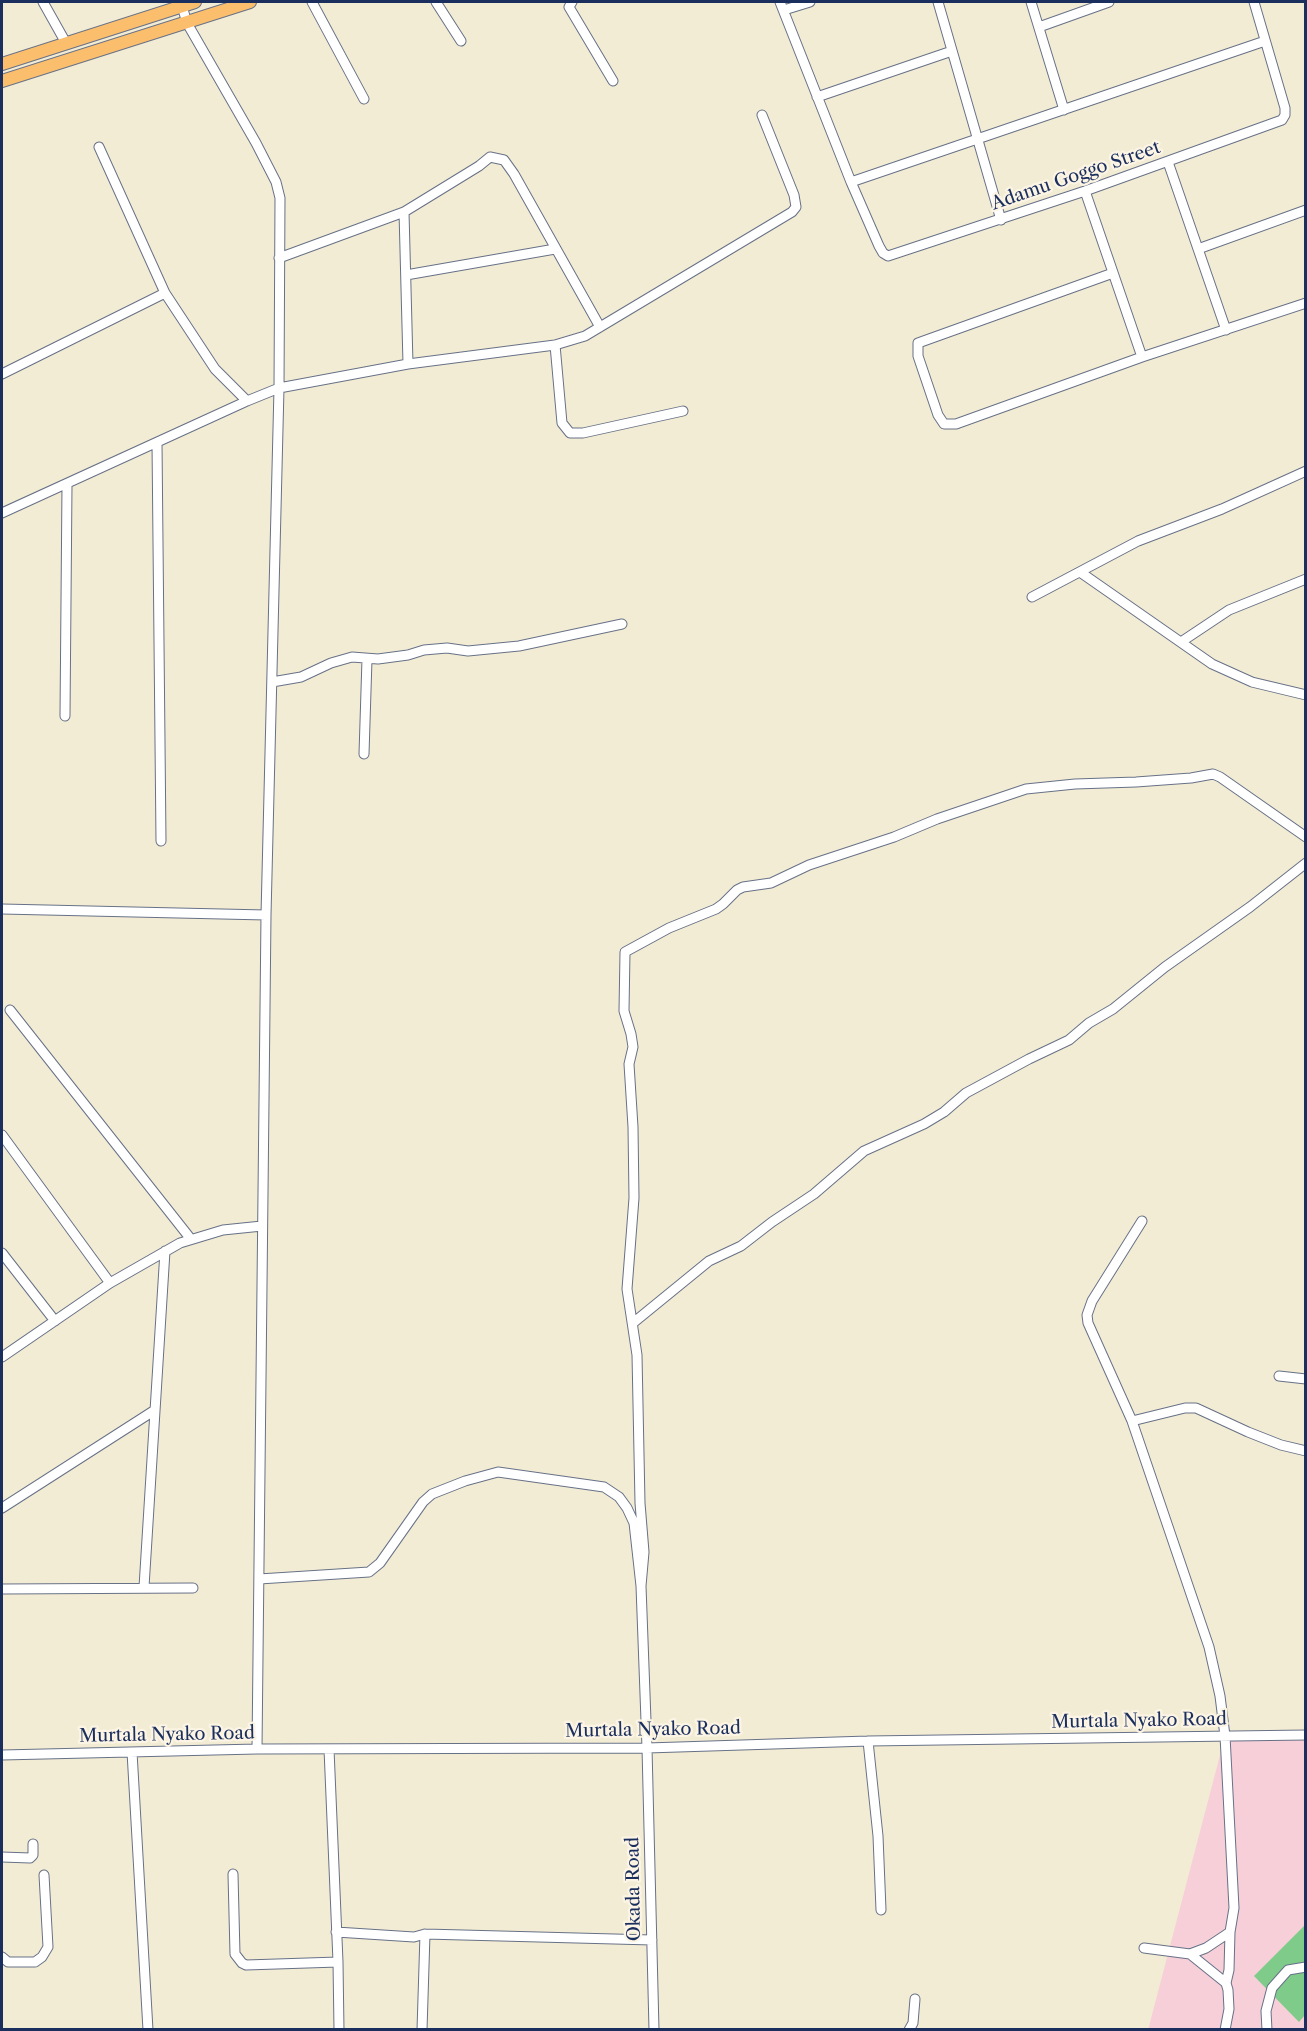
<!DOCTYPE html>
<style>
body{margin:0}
#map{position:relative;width:1307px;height:2031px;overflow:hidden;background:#f3ecd4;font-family:"Libre Caslon Text",serif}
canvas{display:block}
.frame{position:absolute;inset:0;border:3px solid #1b2f5e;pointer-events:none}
</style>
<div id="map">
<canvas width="1307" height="2031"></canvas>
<div class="frame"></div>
</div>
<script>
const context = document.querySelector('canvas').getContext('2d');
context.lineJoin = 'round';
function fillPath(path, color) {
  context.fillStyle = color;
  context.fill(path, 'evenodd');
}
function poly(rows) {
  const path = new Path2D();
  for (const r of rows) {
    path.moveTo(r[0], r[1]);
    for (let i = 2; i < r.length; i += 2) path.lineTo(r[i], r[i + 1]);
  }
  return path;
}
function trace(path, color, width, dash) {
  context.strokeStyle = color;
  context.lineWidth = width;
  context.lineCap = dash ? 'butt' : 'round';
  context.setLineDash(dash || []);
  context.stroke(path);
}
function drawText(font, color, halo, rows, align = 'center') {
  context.font = font + ' "Libre Caslon Text",serif';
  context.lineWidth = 4.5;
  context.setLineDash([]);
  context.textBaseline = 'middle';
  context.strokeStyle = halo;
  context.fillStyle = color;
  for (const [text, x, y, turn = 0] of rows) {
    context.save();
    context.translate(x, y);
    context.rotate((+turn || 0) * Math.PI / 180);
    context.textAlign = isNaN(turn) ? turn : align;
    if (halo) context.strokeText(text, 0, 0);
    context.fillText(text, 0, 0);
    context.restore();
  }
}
fillPath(poly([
 [1305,1734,1305,2029,1148,2030,1225,1736]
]), '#f6cfd8');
fillPath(poly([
 [1305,1925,1305,2015,1299,2022,1254,1976]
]), '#7fcb89');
const minor = poly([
 [43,2,66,43],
 [312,2,364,99],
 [436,2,461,41],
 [572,2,569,7,613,81],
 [780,2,851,182,879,246,883,253,888,256,1085,191,1282,120,1285,115,1285,108,1254,2],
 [938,2,1001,220],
 [1031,2,1064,110],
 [182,6,187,23,256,143,276,182,280,198,279,388,266,915,257,1749],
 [784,10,810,2],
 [1039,27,1109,2],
 [817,97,952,51],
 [99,147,165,293,215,369,247,401],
 [1168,162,1226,330],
 [851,182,1265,41],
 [1085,191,1142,357],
 [404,212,408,364],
 [1198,249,1306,210],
 [279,258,404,212,479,166,490,157,504,160,514,174,600,327],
 [1113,273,918,343,918,356,938,415,944,424,956,424,1142,357,1306,303],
 [406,275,555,249],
 [555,345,562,423,570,433,583,433,683,411],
 [2,374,165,293],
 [157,443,161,841],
 [2,513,247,401,279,388,408,364,555,345,585,336,792,212,796,207,794,195,762,115],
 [1080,572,1212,664,1252,682,1306,695],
 [1032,597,1138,541,1222,509,1306,471],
 [1181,642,1229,610,1306,579],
 [272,682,301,677,331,663,352,657,378,659,408,655,424,650,447,648,468,651,519,646,622,624],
 [65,716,67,485],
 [364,754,367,659],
 [2,909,266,915],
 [10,1010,190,1238],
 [2,1135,110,1283],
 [1142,1221,1092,1301,1087,1315,1088,1323,1132,1421,1209,1647,1220,1696,1225,1736,1234,1908,1230,1932,1229,1970,1226,1983],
 [2,1253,55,1321],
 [633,1323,709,1261,741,1246,772,1222,814,1194,864,1151,924,1124,944,1112,966,1093,1029,1059,1069,1040,1089,1023,1113,1009,1165,967,1250,907,1306,863],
 [2,1357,110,1283,180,1243,223,1230,262,1226],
 [1279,1376,1306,1379],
 [1132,1421,1185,1408,1196,1408,1248,1432,1281,1445,1306,1451],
 [2,1508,155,1410],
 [259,1579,369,1572,380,1563,423,1502,432,1494,465,1481,498,1472,604,1487,619,1497,627,1508,634,1523,641,1586,647,1748,654,2030],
 [641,1586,644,1552,640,1503,637,1355,627,1289,634,1198,633,1127,629,1064,633,1047,631,1034,624,1011,625,952,669,928,716,909,723,904,737,890,743,887,771,883,809,865,894,837,937,819,1026,789,1075,784,1136,782,1191,778,1213,774,1220,777,1306,837],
 [144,1587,165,1251],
 [2,1589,193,1588],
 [868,1741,878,1836,881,1910],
 [329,1749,338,1962,339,2030],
 [132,1752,148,2030],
 [2,1755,257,1749,647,1748,868,1741,1306,1735],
 [2,1857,30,1858,33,1855,33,1844],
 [233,1874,235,1954,242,1963,246,1965,338,1962],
 [336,1932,414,1937,425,1934,652,1940],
 [1144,1948,1190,1954],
 [2,1957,8,1962,35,1962,42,1957,48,1947,44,1875],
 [422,2030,425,1934],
 [909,2030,913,2023,915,1999],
 [1225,2030,1229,2009,1228,1990,1226,1983,1190,1954,1206,1948,1230,1932],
 [1267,2030,1266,2011,1272,1988,1288,1970,1306,1967]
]);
const major = poly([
 [2,64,195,2],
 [2,81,250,2]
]);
trace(minor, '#677187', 11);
trace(major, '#677187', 14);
trace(minor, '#fff', 9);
trace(major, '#fabe6d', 12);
drawText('18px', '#1b2f5e', '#fcf5e5', [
 ["Adamu Goggo Street",1076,176,-19],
 ["Murtala Nyako Road",1139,1721,-1],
 ["Murtala Nyako Road",653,1730,-1],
 ["Murtala Nyako Road",167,1735,-1],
 ["Okada Road",634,1889,-91]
]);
</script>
